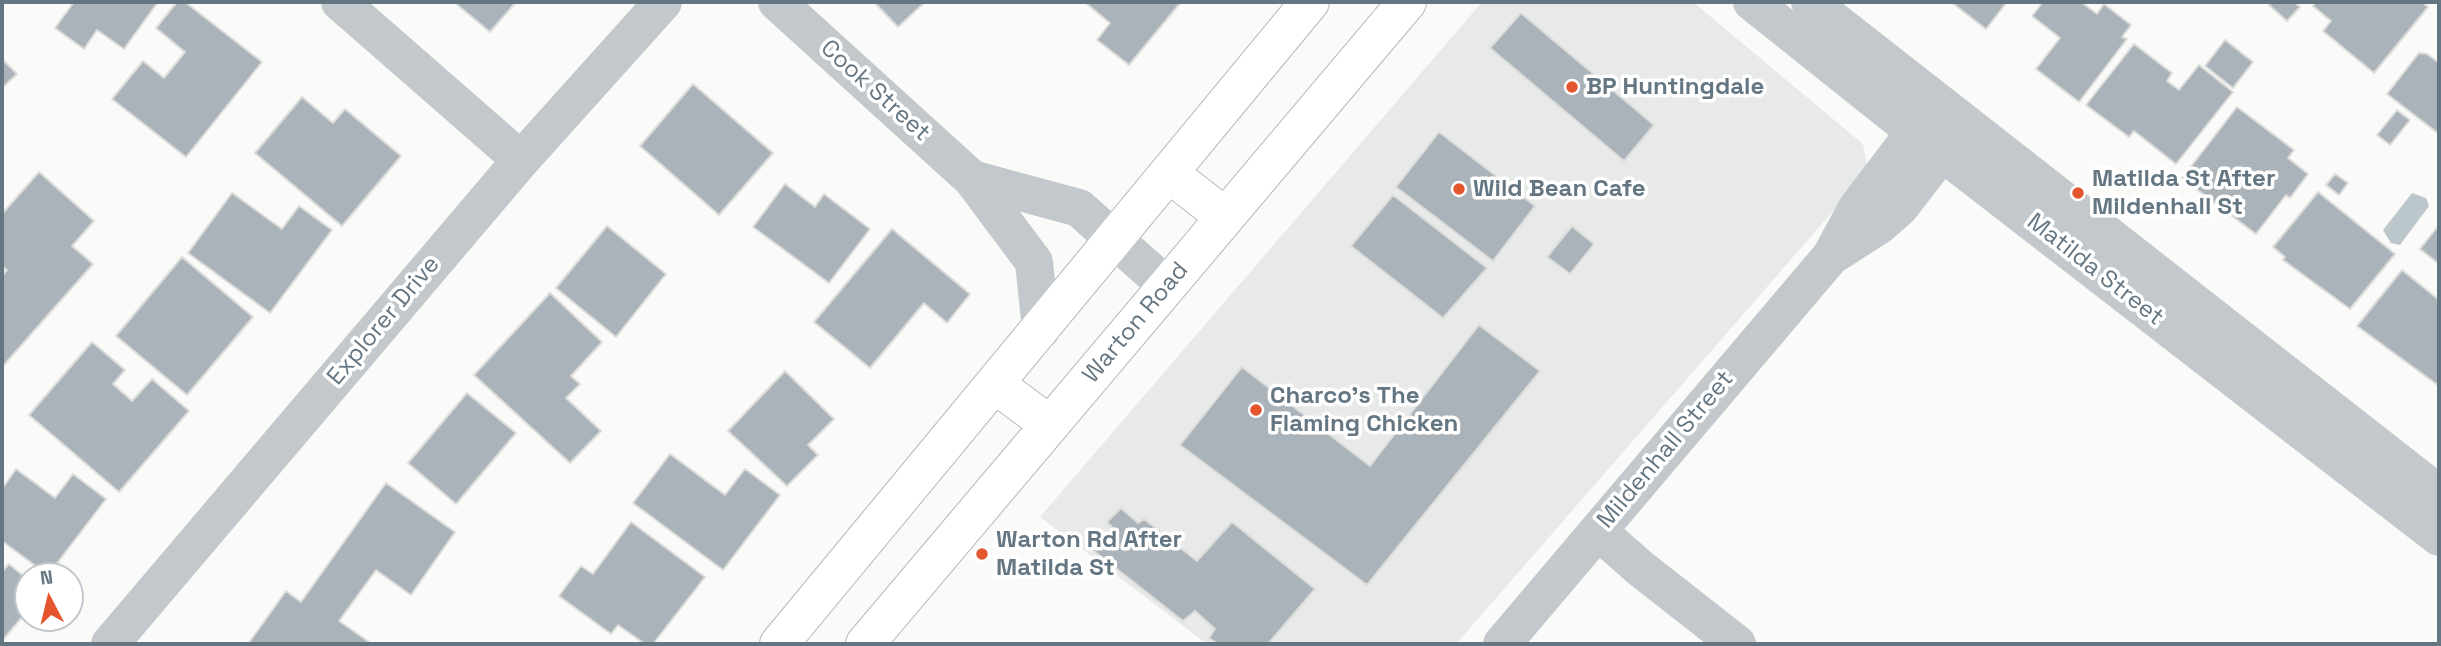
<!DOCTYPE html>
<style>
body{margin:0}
#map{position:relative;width:2441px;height:646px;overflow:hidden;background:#fafaf8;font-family:"Space Grotesk",sans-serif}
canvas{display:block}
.frame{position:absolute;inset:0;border:4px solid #657683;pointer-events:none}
.north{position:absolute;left:14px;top:562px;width:70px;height:70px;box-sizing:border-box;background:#fff;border:2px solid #c1c8cd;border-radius:50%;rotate:353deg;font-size:19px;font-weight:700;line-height:28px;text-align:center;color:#657683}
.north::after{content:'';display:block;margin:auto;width:24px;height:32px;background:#e4572e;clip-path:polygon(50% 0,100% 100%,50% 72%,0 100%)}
</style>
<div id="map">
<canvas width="2441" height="646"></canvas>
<div class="frame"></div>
<div class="north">N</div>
</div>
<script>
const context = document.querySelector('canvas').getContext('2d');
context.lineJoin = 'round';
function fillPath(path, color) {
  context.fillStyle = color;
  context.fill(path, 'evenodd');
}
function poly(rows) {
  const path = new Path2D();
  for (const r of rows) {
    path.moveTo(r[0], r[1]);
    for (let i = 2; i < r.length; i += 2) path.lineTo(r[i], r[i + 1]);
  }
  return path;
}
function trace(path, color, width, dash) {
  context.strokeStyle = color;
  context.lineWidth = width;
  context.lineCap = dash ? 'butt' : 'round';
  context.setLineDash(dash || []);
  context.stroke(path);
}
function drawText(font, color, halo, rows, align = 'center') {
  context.font = font + ' "Space Grotesk",sans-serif';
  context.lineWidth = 7;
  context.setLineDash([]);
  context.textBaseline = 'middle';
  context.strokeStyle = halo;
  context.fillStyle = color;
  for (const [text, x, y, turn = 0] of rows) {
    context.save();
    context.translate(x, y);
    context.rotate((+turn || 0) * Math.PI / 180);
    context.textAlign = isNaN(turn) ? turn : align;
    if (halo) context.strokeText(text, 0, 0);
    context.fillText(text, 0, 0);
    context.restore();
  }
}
fillPath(poly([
 [1482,2,1693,2,1863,144,1868,171,1456,644,1207,644,1040,517]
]), '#e8e9e9');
fillPath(poly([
 [2412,193,2426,198,2429,206,2400,245,2391,243,2383,230]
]), '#bbc7cb');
const building = poly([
 [74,2,158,2,124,49,97,30,84,49,55,28,74,2],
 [177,2,185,2,262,62,186,157,112,99,143,61,164,78,185,52,156,28,177,2],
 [454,2,516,2,490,32,454,2],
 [874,2,925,2,898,27,874,2],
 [1089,2,1181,2,1129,65,1097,40,1110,23,1087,4,1089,2],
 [1951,2,2007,2,1986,29,1951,2],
 [2043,2,2081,2,2097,14,2104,4,2131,25,2122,37,2127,39,2079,102,2036,69,2060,38,2032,16,2043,2],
 [2272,2,2294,2,2300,7,2287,21,2269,5,2272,2],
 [2316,2,2422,2,2428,7,2374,73,2323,31,2331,21,2313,6,2316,2],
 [1521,13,1654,125,1624,161,1490,48,1521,13],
 [2225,40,2253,62,2233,88,2205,66,2225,40],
 [2134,44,2172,73,2167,81,2179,90,2199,65,2233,92,2176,164,2134,131,2129,137,2086,105,2134,44],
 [2419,53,2427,54,2439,63,2439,134,2387,94,2419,53],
 [2,59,17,74,2,88,2,59],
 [693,84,773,153,719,215,640,146,693,84],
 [302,97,333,123,345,109,401,156,342,226,255,153,302,97],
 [2237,107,2294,150,2288,158,2308,174,2290,198,2286,195,2256,234,2182,178,2237,107],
 [2397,110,2410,120,2390,145,2377,135,2397,110],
 [1439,132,1535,206,1493,261,1396,187,1439,132],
 [39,172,94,221,72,246,93,264,2,367,2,276,7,270,2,266,2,214,39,172],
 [2335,174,2348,183,2339,195,2326,185,2335,174],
 [785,184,815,207,824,194,870,229,829,283,753,227,785,184],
 [2318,192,2395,254,2350,309,2283,260,2285,257,2273,247,2318,192],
 [232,193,282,229,299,206,332,230,270,313,188,253,232,193],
 [1393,195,1487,268,1443,318,1351,246,1393,195],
 [2439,225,2439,264,2420,249,2439,225],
 [607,226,666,274,616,337,556,288,607,226],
 [1572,226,1594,244,1570,274,1547,257,1572,226],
 [892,229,970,294,947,323,924,303,870,368,814,322,892,229],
 [182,257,253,317,187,395,116,336,182,257],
 [2402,270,2439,300,2439,386,2357,326,2402,270],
 [550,293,602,342,571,376,580,384,566,398,601,431,570,463,474,375,550,293],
 [1479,325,1540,371,1367,585,1180,445,1242,367,1370,466,1479,325],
 [92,342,125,370,113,384,132,401,152,379,189,411,119,492,29,415,92,342],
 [785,371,834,419,808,445,818,455,787,486,728,431,785,371],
 [467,393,516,433,456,504,408,463,467,393],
 [670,454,725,495,745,469,780,495,723,570,633,503,670,454],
 [16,469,55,498,73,474,106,499,48,575,2,541,2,489,16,469],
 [386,483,455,532,411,595,376,570,339,621,372,644,248,644,286,591,301,602,386,483],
 [1121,508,1138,523,1144,519,1197,561,1232,522,1315,589,1268,644,1218,644,1209,638,1215,629,1195,611,1183,621,1094,551,1112,527,1107,522,1121,508],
 [631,522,705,577,653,644,645,644,618,625,611,634,559,596,581,566,593,574,631,522],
 [9,564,28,580,28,610,2,641,2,572,9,564]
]);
fillPath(building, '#aab3b9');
trace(building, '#dcdcda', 2);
const major = poly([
 [1170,174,1225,217],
 [996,385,1050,425],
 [779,644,1310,2],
 [865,644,1407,2]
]);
trace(major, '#b5babe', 40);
trace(poly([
 [340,2,521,160],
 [777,2,972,179,1034,262,1041,330],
 [1752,2,1900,120,2439,537],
 [1810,2,2439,494],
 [972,179,1079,208,1167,286],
 [1836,253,1878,226,1900,207,1958,132],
 [1598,531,1640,568,1737,644],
 [110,644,521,160,663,2],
 [1502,644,1831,256,1857,208,1930,112]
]), '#c3c8cc', 38);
trace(major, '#fff', 38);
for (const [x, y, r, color] of [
 [1572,87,7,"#e4572e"],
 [1459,189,7,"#e4572e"],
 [2078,193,7,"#e4572e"],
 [1256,410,7,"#e4572e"],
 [982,554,7,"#e4572e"]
]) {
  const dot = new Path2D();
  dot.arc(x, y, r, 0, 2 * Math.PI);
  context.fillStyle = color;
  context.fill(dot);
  trace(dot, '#fff', 2.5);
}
drawText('bold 24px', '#657683', '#fff', [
 ["BP Huntingdale",1586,87],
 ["Matilda St After",2092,179],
 ["Mildenhall St",2092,207],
 ["Wild Bean Cafe",1473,189],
 ["Charco's The",1270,396],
 ["Flaming Chicken",1270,424],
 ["Warton Rd After",996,540],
 ["Matilda St",996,568]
], 'left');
drawText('24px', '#657683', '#fff', [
 ["Cook Street",875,91,42],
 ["Matilda Street",2095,270,38],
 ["Explorer Drive",384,321,-50],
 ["Warton Road",1136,323,-50],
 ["Mildenhall Street",1666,450,-50]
]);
</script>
